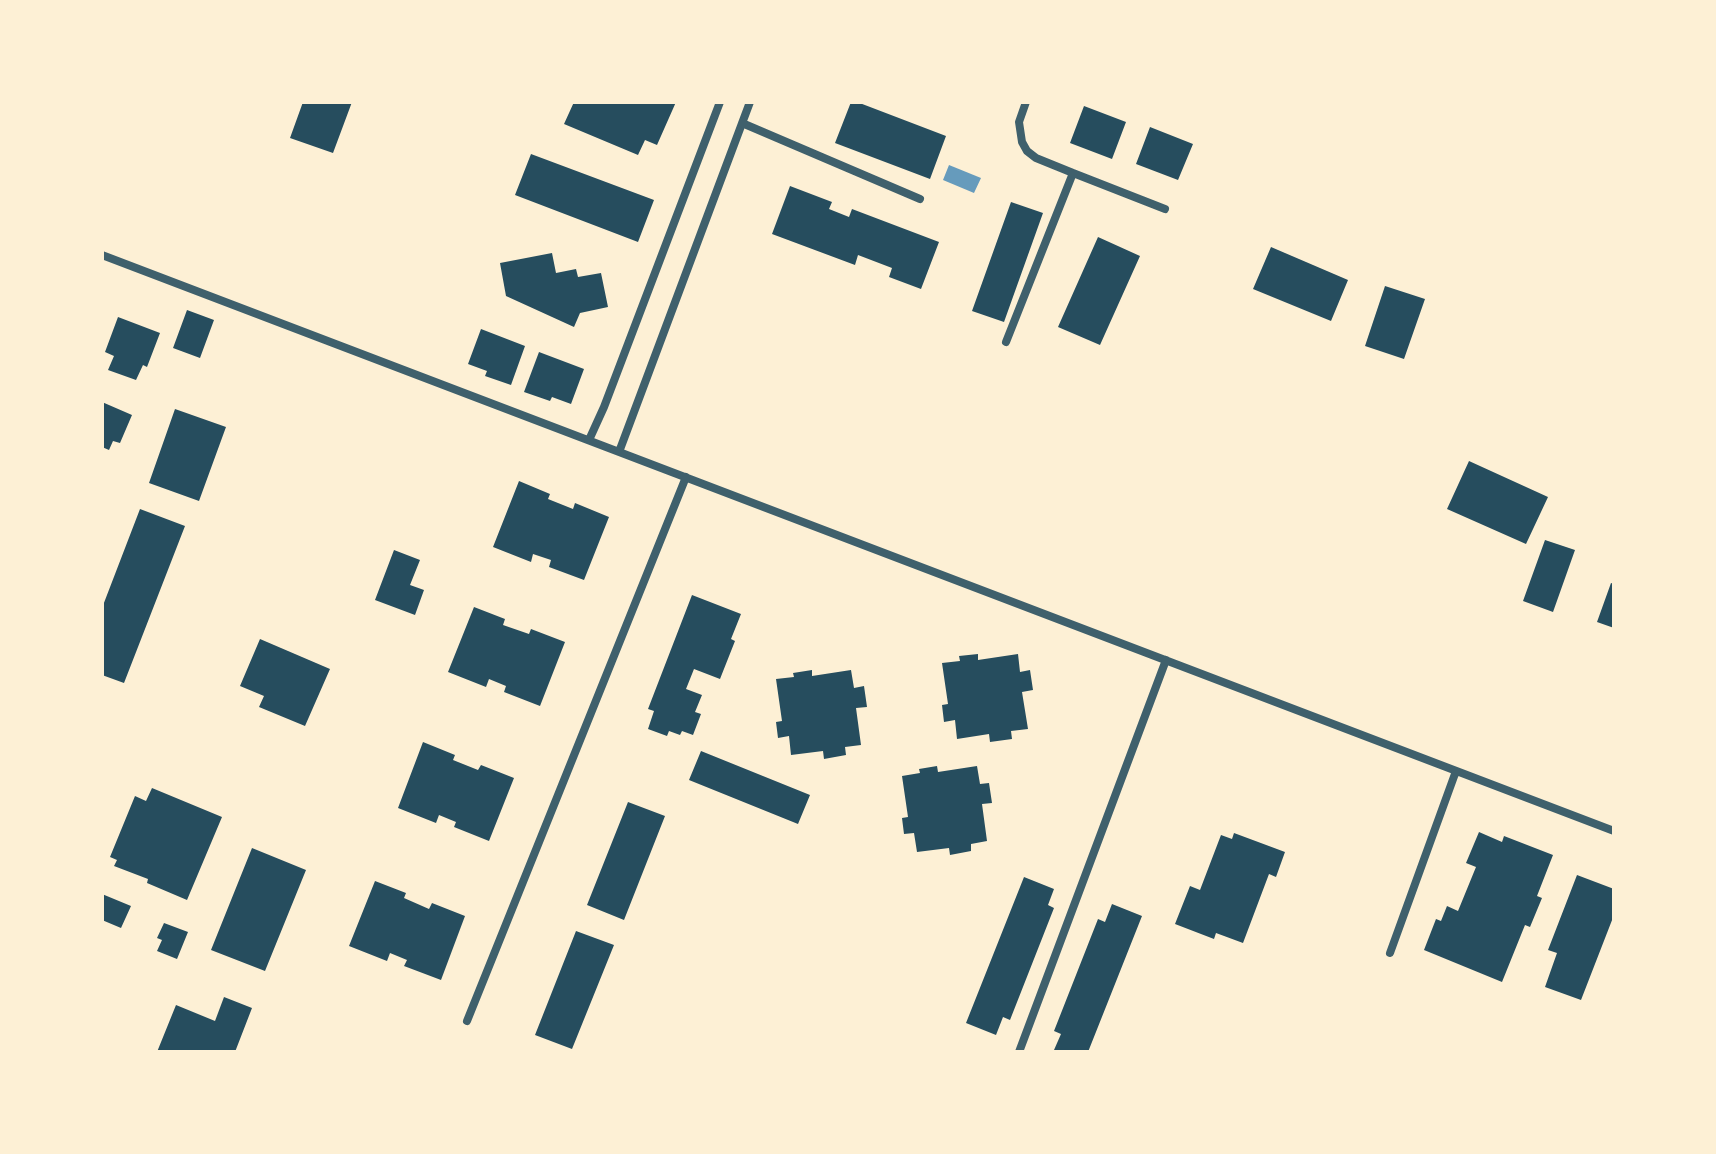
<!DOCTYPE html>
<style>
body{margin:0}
#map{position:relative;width:1716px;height:1154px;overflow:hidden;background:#fdf0d5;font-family:"IBM Plex Serif",serif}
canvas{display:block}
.frame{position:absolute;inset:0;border:104px solid #fdf0d5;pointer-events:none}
</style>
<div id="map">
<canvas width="1716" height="1154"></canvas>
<div class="frame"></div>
</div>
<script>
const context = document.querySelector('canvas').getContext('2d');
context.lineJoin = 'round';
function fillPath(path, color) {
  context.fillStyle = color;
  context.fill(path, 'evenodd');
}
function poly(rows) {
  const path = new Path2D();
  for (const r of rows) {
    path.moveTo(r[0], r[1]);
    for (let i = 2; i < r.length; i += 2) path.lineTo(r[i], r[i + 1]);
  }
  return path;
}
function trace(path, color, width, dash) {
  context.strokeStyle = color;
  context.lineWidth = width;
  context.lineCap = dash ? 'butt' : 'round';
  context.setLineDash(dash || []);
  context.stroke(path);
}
fillPath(poly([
 [949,165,981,178,974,193,943,180]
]), '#669bbc');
fillPath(poly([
 [303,102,352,102,333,153,290,138],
 [574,102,676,102,657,145,645,140,638,155,564,124],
 [851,102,857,102,946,136,930,179,835,143],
 [1084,106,1126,122,1112,159,1070,143],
 [1150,127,1193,144,1178,180,1136,164],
 [531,154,654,200,638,242,515,195],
 [790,186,832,202,829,209,849,217,852,209,939,242,921,289,889,277,892,268,858,255,855,265,772,234],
 [1011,202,1043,213,1004,322,972,311],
 [1098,237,1140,256,1100,345,1058,327],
 [1271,247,1348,280,1331,321,1253,289],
 [552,253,556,273,576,269,578,277,601,273,608,307,580,313,574,327,506,296,500,263],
 [1385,286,1425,299,1404,359,1365,346],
 [187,310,214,320,200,358,173,348],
 [118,317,160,333,147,367,143,365,136,380,108,370,114,356,105,352],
 [481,329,525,346,511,385,485,376,487,371,468,364],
 [539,352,584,369,571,404,552,397,550,401,524,392],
 [102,402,132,415,120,443,113,441,109,450,102,447],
 [175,409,226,427,199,501,149,483],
 [1469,461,1548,497,1526,544,1447,509],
 [519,481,550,494,548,499,573,509,575,503,609,517,584,580,549,567,551,560,533,554,531,562,493,547],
 [140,509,185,526,124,683,102,675,102,608],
 [1545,540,1575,550,1553,612,1523,601],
 [394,550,420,560,410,585,424,590,415,615,375,600],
 [1611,583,1614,584,1614,628,1597,622],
 [692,595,741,614,731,639,735,641,720,679,694,669,686,689,702,695,695,712,701,714,693,735,682,731,680,735,669,731,667,736,648,729,654,711,648,709],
 [474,607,505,619,503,625,529,634,531,629,565,642,540,706,504,692,506,686,489,679,486,687,448,672],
 [260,639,330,669,305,726,259,707,264,696,240,686],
 [978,654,978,660,1018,654,1020,672,1030,670,1033,690,1022,692,1028,729,1011,731,1012,739,990,742,989,734,957,739,955,720,944,722,942,705,948,704,942,663,960,661,959,656],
 [812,670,812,676,851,670,854,688,864,686,867,707,856,708,861,745,845,747,846,755,824,759,823,751,791,755,789,736,778,738,776,722,782,721,776,679,794,677,793,673],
 [423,742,455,755,453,760,478,770,481,765,514,778,489,841,454,827,456,822,439,815,436,823,398,808],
 [701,751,810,795,798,824,689,780],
 [937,766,938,772,977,766,980,784,989,783,992,803,982,804,987,841,971,844,971,851,950,855,949,848,917,852,914,833,904,834,902,818,908,817,902,776,920,773,919,769],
 [152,788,222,817,187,900,147,883,148,879,114,866,117,860,110,857,135,796,146,801],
 [628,802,665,816,624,920,587,905],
 [1479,832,1502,842,1504,836,1553,855,1537,896,1542,898,1530,927,1525,925,1502,982,1424,950,1436,919,1441,921,1447,906,1458,911,1476,867,1466,863],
 [1234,833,1285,852,1276,877,1269,874,1243,943,1216,933,1214,939,1175,924,1190,886,1200,890,1221,835,1232,839],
 [252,848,306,870,265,971,211,950],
 [1577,875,1614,889,1614,915,1581,1000,1545,987,1557,953,1548,950],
 [1024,877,1054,889,1048,905,1054,908,1010,1020,1003,1017,996,1035,966,1023],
 [375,881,406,893,404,898,429,909,432,903,465,916,441,980,404,966,407,960,390,953,387,961,349,946],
 [102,894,131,906,121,928,102,920],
 [1112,904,1142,916,1088,1052,1059,1052,1054,1050,1061,1034,1054,1031,1098,919,1105,922],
 [164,923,188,932,177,959,157,951,162,940,157,938],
 [576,931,614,945,572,1049,535,1035],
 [224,997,252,1008,235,1052,157,1052,176,1005,215,1021]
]), '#264d5e');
trace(poly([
 [742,123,920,199],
 [1073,173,1165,209],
 [102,255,1614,831],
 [1006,342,1073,173,1036,158,1027,151,1022,142,1019,122,1026,102],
 [589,440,604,407,720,102],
 [619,452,750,102],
 [1390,953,1456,771],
 [467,1021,686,477],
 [1019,1052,1166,660]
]), '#3f606c', 8);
</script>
